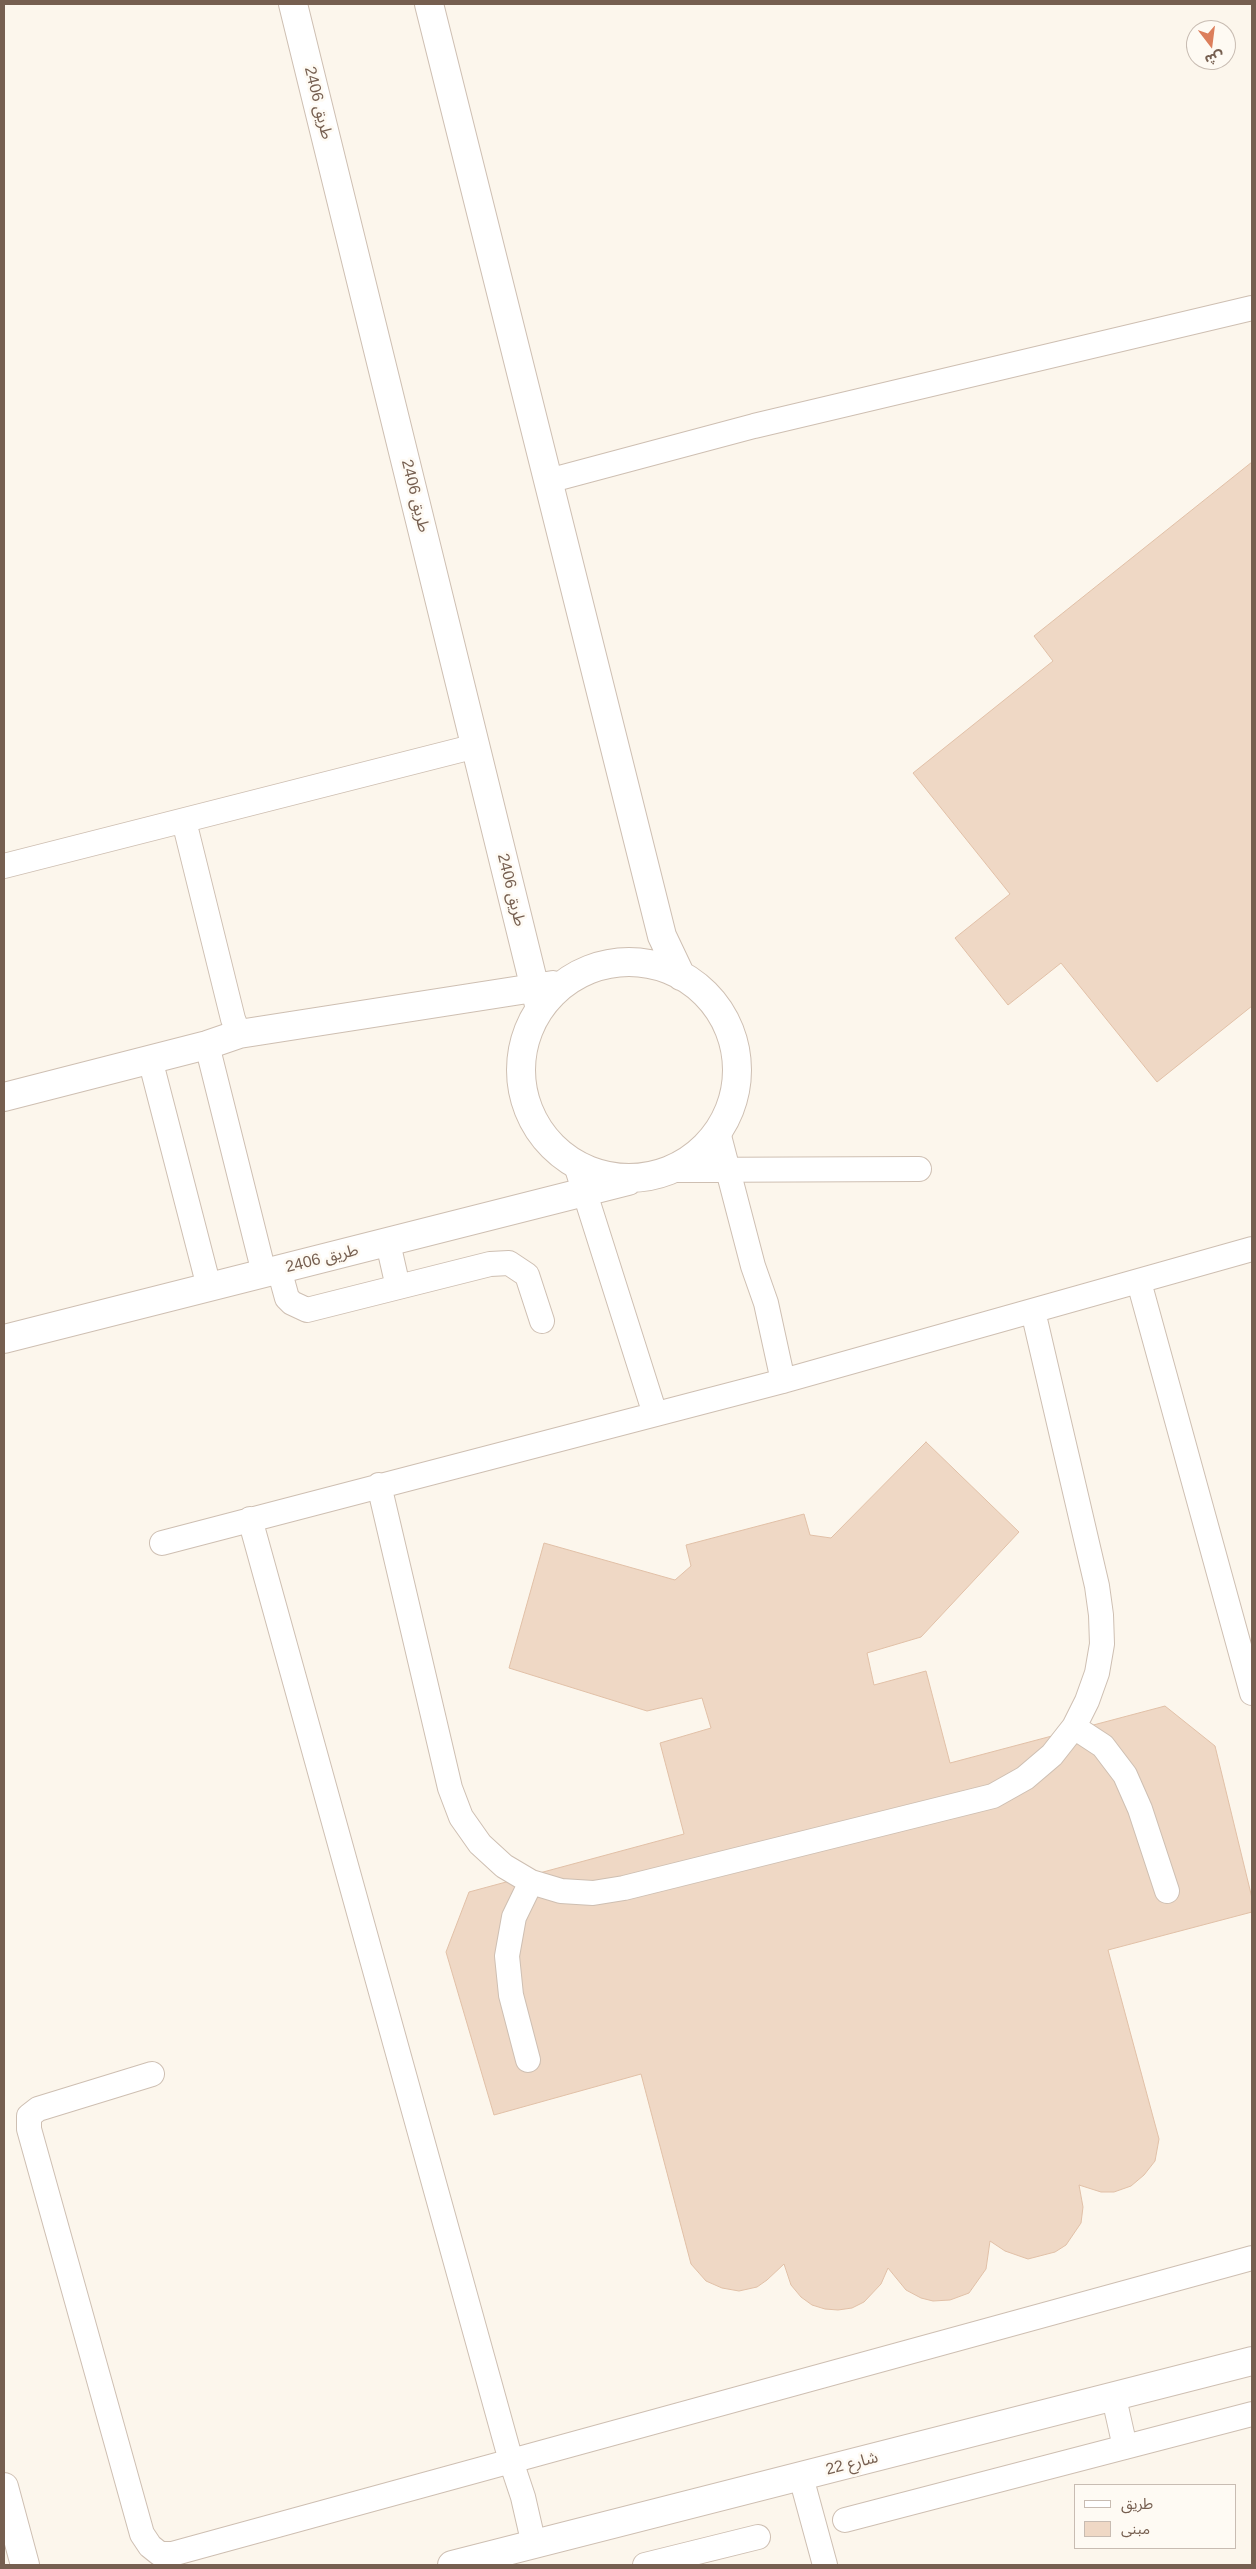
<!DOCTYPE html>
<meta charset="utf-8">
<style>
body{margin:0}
#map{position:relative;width:1256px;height:2569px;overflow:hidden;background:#fcf6ec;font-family:Helvetica,"Noto Sans Arabic",sans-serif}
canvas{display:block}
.frame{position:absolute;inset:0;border:5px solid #765f50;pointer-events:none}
.legend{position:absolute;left:1074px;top:2484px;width:162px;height:65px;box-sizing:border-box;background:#fefaf3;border:1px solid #c8bcb2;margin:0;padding:6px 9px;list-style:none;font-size:15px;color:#765f50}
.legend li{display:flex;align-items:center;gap:10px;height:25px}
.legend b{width:25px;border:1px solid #c8bcb2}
.north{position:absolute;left:1186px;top:20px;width:50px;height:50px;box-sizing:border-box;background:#fefaf3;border:1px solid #c8bcb2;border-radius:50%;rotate:165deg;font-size:14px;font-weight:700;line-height:20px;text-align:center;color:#765f50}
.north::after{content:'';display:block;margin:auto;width:18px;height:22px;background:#dc7e5b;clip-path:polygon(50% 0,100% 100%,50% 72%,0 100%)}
</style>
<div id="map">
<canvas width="1256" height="2569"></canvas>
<div class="frame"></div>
<ul class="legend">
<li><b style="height:6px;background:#fff"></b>طريق</li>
<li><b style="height:14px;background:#efd8c5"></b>مبنى</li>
</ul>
<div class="north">ش</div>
</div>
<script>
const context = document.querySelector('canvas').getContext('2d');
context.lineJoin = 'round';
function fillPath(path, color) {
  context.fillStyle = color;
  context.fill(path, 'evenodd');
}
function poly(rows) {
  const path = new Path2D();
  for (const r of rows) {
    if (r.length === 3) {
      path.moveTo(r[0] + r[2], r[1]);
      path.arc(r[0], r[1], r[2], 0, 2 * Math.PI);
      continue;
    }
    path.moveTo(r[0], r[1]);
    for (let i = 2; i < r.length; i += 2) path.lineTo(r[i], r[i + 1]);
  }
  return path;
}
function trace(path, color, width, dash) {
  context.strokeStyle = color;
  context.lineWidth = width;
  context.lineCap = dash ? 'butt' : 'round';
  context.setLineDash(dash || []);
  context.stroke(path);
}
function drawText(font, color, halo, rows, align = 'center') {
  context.font = font + ' Helvetica,"Noto Sans Arabic",sans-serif';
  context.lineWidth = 5;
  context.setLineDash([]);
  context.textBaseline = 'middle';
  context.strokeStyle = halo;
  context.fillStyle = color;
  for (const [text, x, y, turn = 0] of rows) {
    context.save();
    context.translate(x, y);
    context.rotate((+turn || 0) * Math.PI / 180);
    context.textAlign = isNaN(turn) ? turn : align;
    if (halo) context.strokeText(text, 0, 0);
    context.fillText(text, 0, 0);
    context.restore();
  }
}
const building = poly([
 [1252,462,1252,1006,1157,1082,1061,963,1008,1005,955,938,1010,894,913,773,1053,661,1034,636,1252,462],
 [926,1442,1019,1532,921,1637,867,1653,874,1685,926,1671,950,1763,1165,1706,1215,1746,1252,1898,1252,1912,1108,1950,1159,2139,1155,2161,1144,2175,1131,2186,1114,2192,1101,2192,1079,2185,1083,2207,1081,2223,1066,2245,1055,2252,1028,2259,1005,2251,990,2241,986,2269,969,2293,950,2300,933,2301,921,2298,906,2290,888,2268,881,2284,864,2302,852,2308,838,2310,825,2309,812,2305,801,2297,791,2285,784,2264,767,2280,757,2287,739,2291,722,2288,706,2281,691,2264,641,2074,494,2115,446,1952,469,1892,684,1834,660,1743,711,1728,702,1698,647,1711,509,1668,544,1543,675,1580,691,1566,686,1545,804,1514,810,1535,831,1538,926,1442]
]);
fillPath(building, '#efd8c5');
trace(building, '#e1c0a7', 1);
const lane = poly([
 [548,481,754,426,1252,308],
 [184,821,233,1019,239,1034],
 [4,866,476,746],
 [207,1045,264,1273],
 [150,1059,209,1287],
 [718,1132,753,1266,766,1303,783,1381],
 [576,1165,655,1414],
 [670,1170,919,1169],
 [388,1243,398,1287],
 [279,1269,287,1298,292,1303,307,1310,490,1264,509,1263,527,1275,542,1321],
 [1139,1282,1252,1693],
 [379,1485,450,1788,461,1817,480,1844,504,1866,531,1882,561,1891,593,1893,624,1888,993,1796,1025,1778,1052,1755,1074,1727,1087,1701,1097,1673,1102,1644,1101,1615,1097,1586,1033,1311],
 [250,1519,511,2461,523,2497,534,2545],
 [162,1543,783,1381,1252,1249],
 [1074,1727,1103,1746,1125,1775,1140,1809,1167,1891],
 [528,2060,511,1995,507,1956,514,1917,531,1882],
 [152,2074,38,2109,29,2116,29,2129,142,2534,150,2546,160,2554,172,2554,1252,2258],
 [1114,2398,1125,2447],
 [801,2477,825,2565],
 [845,2520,1252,2414],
 [645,2565,758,2537]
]);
const street = poly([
 [293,4,540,1009],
 [429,4,662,936,681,976],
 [629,1070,108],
 [4,1097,207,1045,239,1034,553,985],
 [4,1339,628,1181],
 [4,2487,25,2565],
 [452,2565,1252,2361]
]);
trace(lane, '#cebfb2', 26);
trace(street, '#cebfb2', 30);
trace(lane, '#fff', 24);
trace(street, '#fff', 28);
drawText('16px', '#765f50', '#fefaf3', [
 ["طريق 2406",318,103,76],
 ["طريق 2406",415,496,76],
 ["طريق 2406",511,890,76],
 ["طريق 2406",322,1259,-14],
 ["شارع 22",852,2464,-14]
]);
</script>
